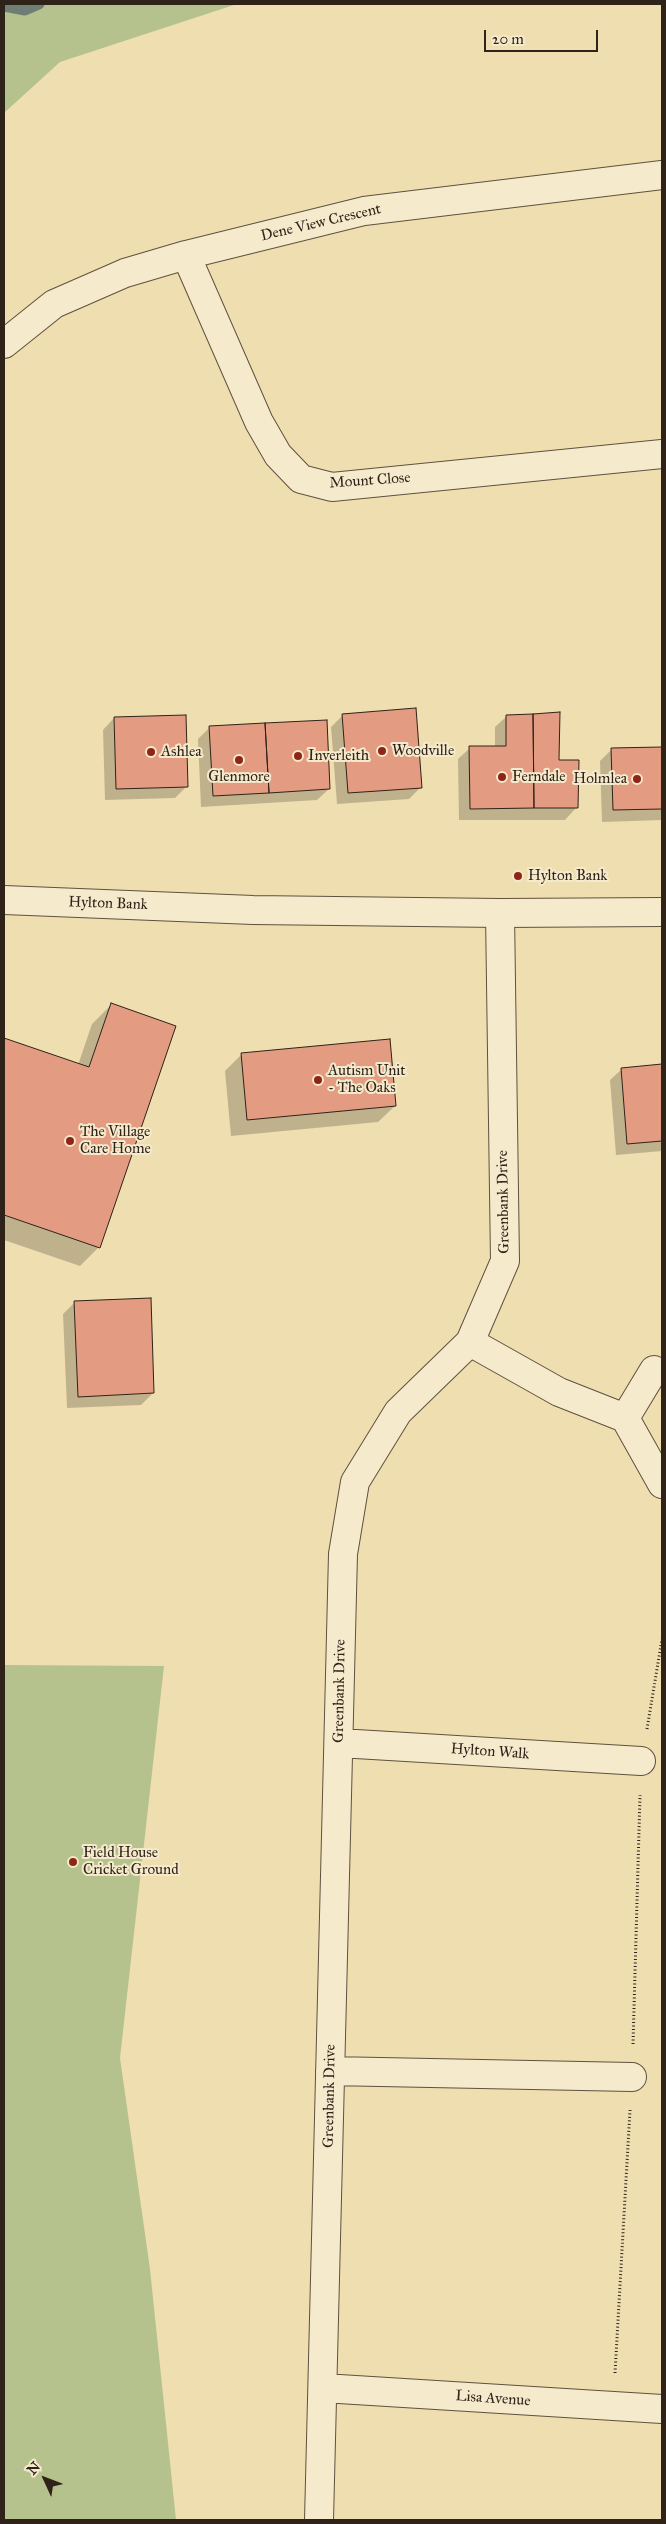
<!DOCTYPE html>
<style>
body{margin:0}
#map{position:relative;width:666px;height:2524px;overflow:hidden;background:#efdeb0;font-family:"IM FELL Great Primer",serif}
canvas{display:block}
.frame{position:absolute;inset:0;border:5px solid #2f2219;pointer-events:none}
.north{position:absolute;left:20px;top:2454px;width:50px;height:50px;-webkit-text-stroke:4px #f5eacc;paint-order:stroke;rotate:313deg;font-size:14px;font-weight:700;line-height:20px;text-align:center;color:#2f2219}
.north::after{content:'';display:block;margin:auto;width:18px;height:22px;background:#2f2219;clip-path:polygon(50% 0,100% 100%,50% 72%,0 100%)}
.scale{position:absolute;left:484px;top:30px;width:114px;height:22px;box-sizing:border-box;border:2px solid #2f2219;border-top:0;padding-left:6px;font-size:15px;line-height:18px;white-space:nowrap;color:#2f2219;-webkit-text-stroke:4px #f5eacc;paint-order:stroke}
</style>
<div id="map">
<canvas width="666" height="2524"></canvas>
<div class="frame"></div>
<div class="north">N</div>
<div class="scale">20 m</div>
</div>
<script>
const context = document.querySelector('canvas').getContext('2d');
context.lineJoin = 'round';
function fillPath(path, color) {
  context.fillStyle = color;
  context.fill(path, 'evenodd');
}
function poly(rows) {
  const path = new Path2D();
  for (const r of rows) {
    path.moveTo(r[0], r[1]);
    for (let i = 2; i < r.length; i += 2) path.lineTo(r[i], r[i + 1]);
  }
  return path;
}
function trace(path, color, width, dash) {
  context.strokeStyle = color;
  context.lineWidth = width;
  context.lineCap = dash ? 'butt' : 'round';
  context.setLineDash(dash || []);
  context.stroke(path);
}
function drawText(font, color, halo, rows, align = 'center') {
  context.font = font + ' "IM FELL Great Primer",serif';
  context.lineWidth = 4;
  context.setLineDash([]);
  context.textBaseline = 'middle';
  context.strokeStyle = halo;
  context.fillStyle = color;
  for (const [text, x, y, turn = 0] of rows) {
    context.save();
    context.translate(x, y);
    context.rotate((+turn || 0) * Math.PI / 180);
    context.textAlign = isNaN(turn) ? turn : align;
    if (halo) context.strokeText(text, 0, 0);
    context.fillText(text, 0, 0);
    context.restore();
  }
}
fillPath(poly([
 [4,4,237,4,60,62,4,113],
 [4,1665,164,1666,120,2058,150,2269,176,2520,4,2520]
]), '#b6c28d');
fillPath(poly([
 [343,715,421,787,409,799,337,804,331,727],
 [507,716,557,761,576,808,565,820,459,820,458,759,470,748,495,747,495,727],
 [114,718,187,786,175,798,105,800,103,730],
 [210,727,329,789,317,800,201,807,198,739],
 [662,748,662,820,602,822,600,761,612,749],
 [111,1005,99,1247,80,1266,4,1240,4,1040,78,1065,92,1024],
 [388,1040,395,1106,378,1122,231,1136,225,1071,241,1055],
 [662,1066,662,1151,616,1155,610,1080,622,1069],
 [75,1302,153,1393,141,1405,67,1408,63,1314]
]), '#0003');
trace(poly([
 [4,6,25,10,39,4]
]), '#6f7e74', 11);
const building = poly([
 [416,708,422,788,348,793,342,714,416,708],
 [560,712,559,760,579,760,578,808,534,808,533,714,560,712],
 [533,714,534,808,470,809,469,746,506,746,506,715,533,714],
 [186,715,188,787,116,789,114,717,186,715],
 [327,720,330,789,269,793,265,723,327,720],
 [265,723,269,793,213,796,209,726,265,723],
 [662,747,662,809,613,810,611,748,662,747],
 [111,1003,176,1026,100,1248,4,1215,4,1038,89,1067,111,1003],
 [390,1039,396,1106,247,1120,241,1053,390,1039],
 [662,1064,662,1141,627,1144,621,1068,662,1064],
 [151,1298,154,1393,78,1397,74,1301,151,1298]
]);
fillPath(building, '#e39b81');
trace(building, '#2f2219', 1);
const minor = poly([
 [186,255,259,422,278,455,301,479,332,487,662,454],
 [4,344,54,304,125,273,186,255,364,211,662,175],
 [470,1342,559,1392,625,1418,662,1484],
 [625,1418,654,1370],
 [339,1743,641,1761],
 [330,2071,632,2077],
 [323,2388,662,2409],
 [319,2520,343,1554,355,1482,398,1412,470,1342,505,1261,500,913]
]);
const tertiary = poly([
 [4,900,253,910,500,913,662,912]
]);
trace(minor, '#5f513f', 30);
trace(tertiary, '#5f513f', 30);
trace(poly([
 [647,1729,662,1639],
 [633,2044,640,1795],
 [615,2373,630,2110]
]), '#2f2219', 3, [1, 2.5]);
trace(minor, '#f5eacc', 28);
trace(tertiary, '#f5eacc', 28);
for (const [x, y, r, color] of [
 [382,751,5,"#8f2418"],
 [151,752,5,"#8f2418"],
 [298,756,5,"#8f2418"],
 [239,760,5,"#8f2418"],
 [502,777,5,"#8f2418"],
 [637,779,5,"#8f2418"],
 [518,876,5,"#8f2418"],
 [318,1080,5,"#8f2418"],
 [70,1141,5,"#8f2418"],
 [73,1862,5,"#8f2418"]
]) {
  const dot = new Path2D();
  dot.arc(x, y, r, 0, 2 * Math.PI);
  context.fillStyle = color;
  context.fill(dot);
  trace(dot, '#f5eacc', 2);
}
drawText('15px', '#2f2219', '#f5eacc', [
 ["Dene View Crescent",321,223,-13],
 ["Mount Close",370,481,-4],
 ["Hylton Bank",108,904,2],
 ["Greenbank Drive",504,1202,-91],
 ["Greenbank Drive",340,1691,-89],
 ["Hylton Walk",490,1752,4],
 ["Greenbank Drive",330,2096,-89],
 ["Lisa Avenue",493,2399,4]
]);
drawText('15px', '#2f2219', '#f5eacc', [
 ["Woodville",392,751],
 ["Ashlea",161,752],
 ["Inverleith",308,756],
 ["Glenmore",239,777,"center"],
 ["Ferndale",512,777],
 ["Holmlea",627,779,"right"],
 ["Hylton Bank",528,876],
 ["Autism Unit",328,1071],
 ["- The Oaks",328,1088],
 ["The Village",80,1132],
 ["Care Home",80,1149],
 ["Field House",83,1853],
 ["Cricket Ground",83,1870]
], 'left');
</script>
